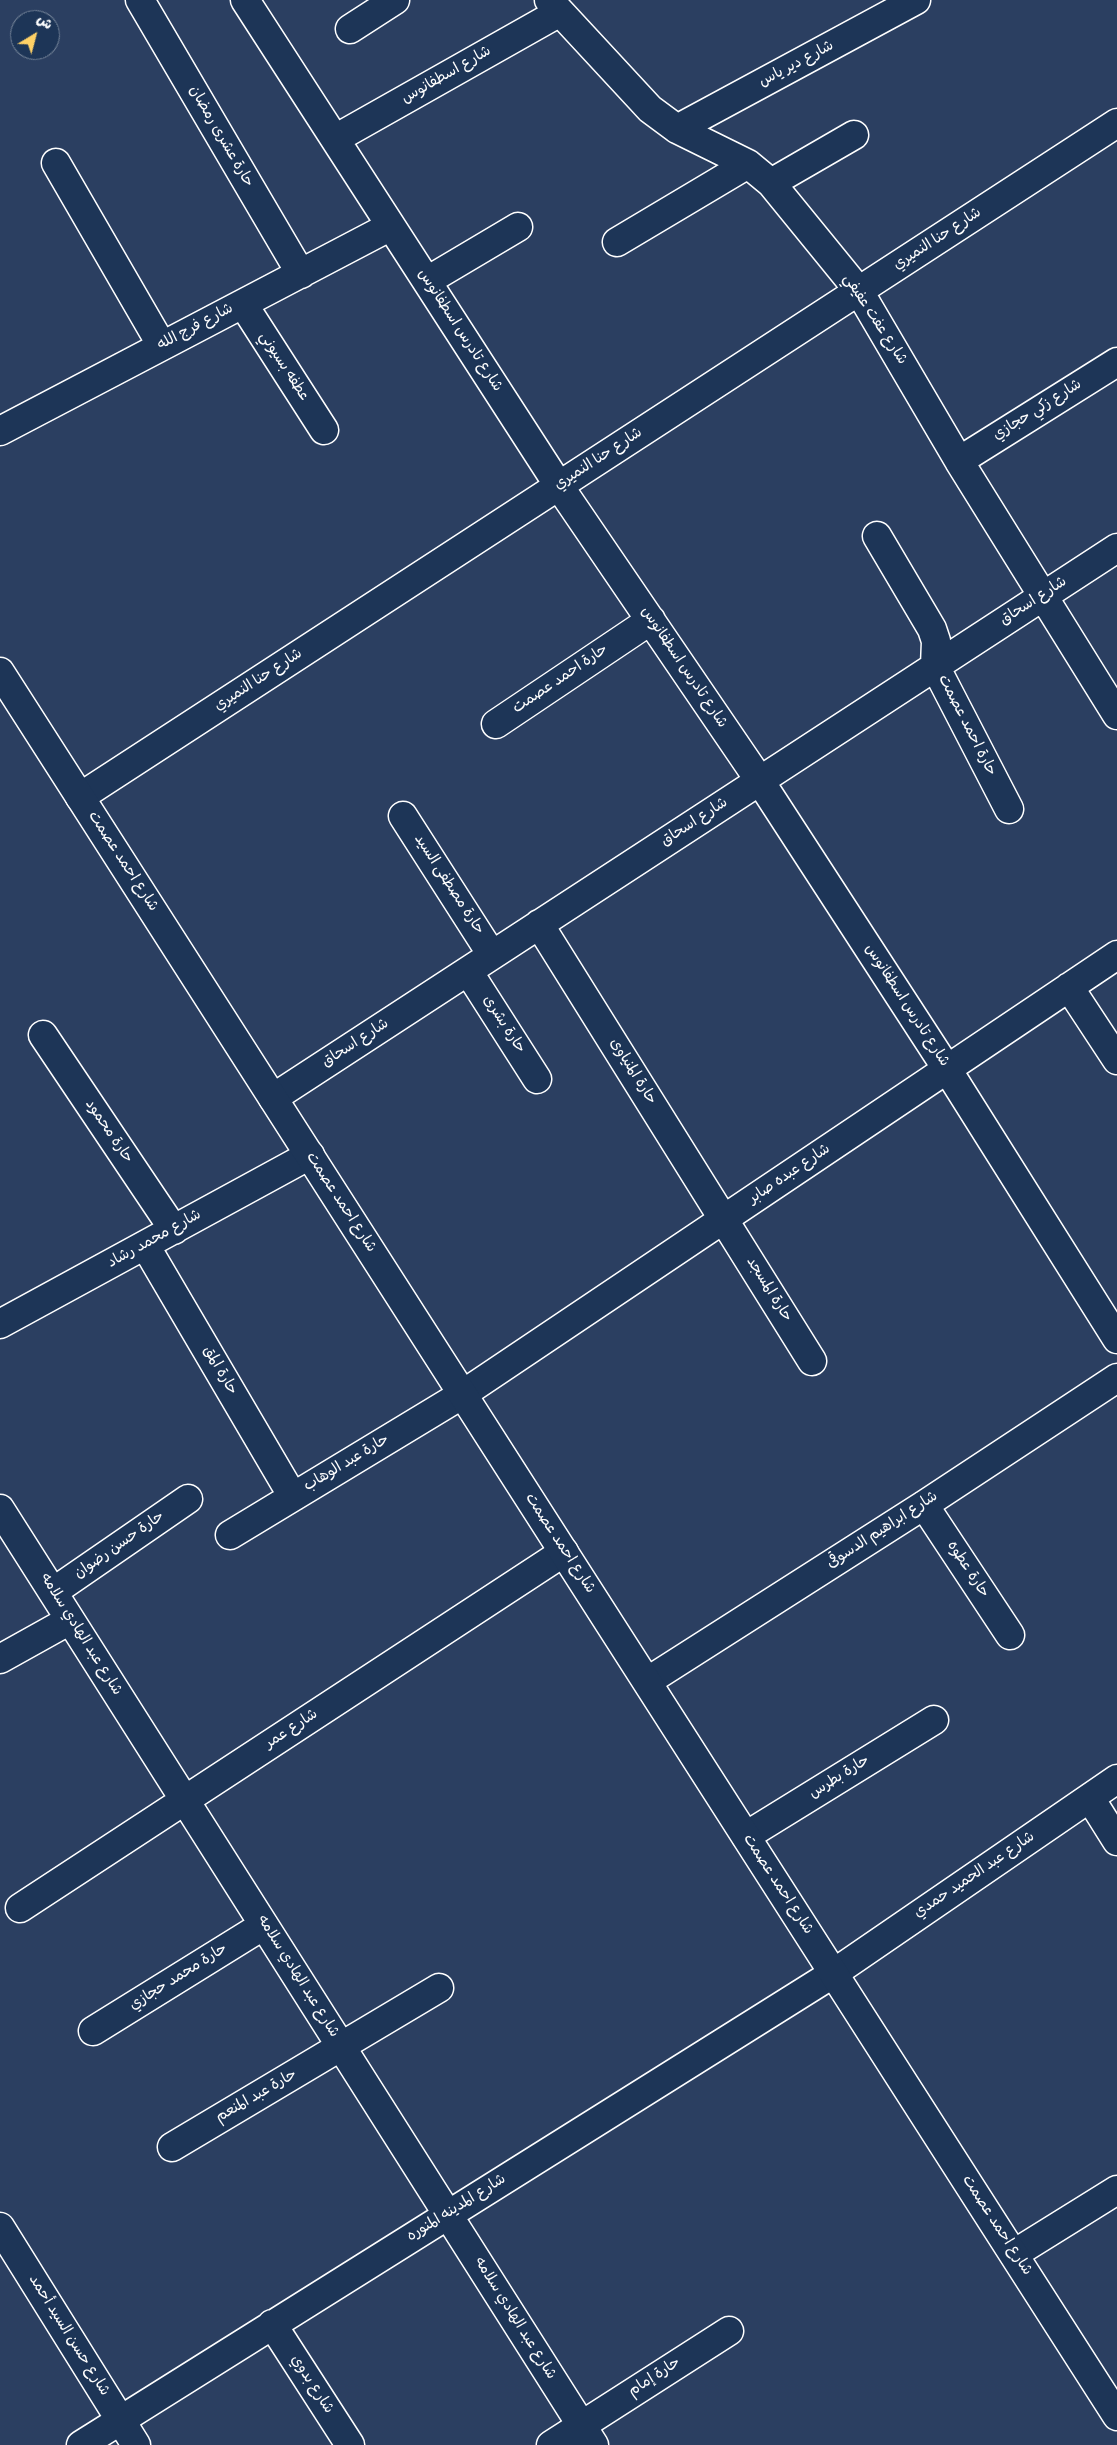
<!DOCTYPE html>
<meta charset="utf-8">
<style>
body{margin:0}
#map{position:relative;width:1117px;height:2445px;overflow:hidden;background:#2b3f61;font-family:"Gochi Hand","Playpen Sans Arabic",sans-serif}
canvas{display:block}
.north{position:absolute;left:10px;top:10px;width:50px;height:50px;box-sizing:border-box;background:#1d3557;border:1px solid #77869a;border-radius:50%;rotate:37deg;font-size:14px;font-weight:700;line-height:20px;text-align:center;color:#fff}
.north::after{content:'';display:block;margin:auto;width:18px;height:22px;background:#ffd166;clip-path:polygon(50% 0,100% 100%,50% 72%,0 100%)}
</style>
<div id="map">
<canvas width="1117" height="2445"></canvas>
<div class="north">ش</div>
</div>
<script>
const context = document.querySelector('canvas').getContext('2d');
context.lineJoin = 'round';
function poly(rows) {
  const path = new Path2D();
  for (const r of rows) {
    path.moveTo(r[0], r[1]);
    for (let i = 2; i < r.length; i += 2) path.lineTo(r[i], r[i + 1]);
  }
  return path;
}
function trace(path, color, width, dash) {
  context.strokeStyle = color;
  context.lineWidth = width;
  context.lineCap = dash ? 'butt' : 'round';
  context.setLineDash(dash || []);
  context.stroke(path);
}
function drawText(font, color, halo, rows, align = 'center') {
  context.font = font + ' "Gochi Hand","Playpen Sans Arabic",sans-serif';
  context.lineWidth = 4;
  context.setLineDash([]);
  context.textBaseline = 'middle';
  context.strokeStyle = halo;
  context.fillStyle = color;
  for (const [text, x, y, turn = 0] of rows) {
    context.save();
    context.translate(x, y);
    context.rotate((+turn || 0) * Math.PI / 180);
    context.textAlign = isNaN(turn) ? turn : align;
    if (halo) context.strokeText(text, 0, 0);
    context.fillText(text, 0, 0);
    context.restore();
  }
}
const minor = poly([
 [140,0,301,274],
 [245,0,559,486,760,781,947,1069,1117,1339],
 [549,0,650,109,677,129,748,164,771,183,859,291,959,461,1117,715],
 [350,29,395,0],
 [677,129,916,0],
 [335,139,560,12],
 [56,163,162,346],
 [771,183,854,135],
 [617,242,748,164],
 [427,281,518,227],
 [243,304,324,430],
 [0,431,391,226],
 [959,461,1117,362],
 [877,536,932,629,936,641,935,666,1009,809],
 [496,724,651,620],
 [80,797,1117,123],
 [403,816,492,955],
 [539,924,812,1361],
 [468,971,537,1079],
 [1069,987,1117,1060],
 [43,1035,174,1230],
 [273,1098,1117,548],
 [145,1245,293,1497],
 [0,1324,310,1155],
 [924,1505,1010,1635],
 [0,1509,594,2445],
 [230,1535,463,1394,1117,955],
 [53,1592,188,1499],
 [0,1659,70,1620],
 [648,1681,924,1505,1117,1378],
 [1090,1798,1117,1841],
 [746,1836,934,1720],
 [20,1908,564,1552],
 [93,2031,264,1925],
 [172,2147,439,1988],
 [0,2227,136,2445],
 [1014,2254,1117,2190],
 [272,2324,350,2445],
 [81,2445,834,1973,1117,1779],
 [551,2445,729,2331]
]);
const secondary = poly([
 [0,672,1117,2416]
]);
trace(minor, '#fff', 31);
trace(secondary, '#fff', 31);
trace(minor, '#1d3557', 28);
trace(secondary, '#1d3557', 28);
drawText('15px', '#fff', '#1d3557', [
 ["شارع دير ياس",797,65,-28],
 ["شارع اسطفانوس",447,76,-30],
 ["حارة عشرى رمضان",220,137,60],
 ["شارع حنا النميري",938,240,-33],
 ["شارع عفت عفيفي",874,320,57],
 ["شارع فرج الله",196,328,-28],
 ["شارع تادرس اسطفانوس",459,331,57],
 ["عطفه بسيوني",283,367,57],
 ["شارع زكي حجازي",1038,411,-32],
 ["شارع حنا النميري",599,460,-33],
 ["شارع اسحاق",1034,602,-33],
 ["شارع تادرس اسطفانوس",683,668,56],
 ["حارة احمد عصمت",561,680,-34],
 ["شارع حنا النميري",259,681,-33],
 ["حارة احمد عصمت",966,726,63],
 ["شارع اسحاق",695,823,-33],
 ["شارع احمد عصمت",122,862,57],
 ["حارة مصطفى السيد",448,885,57],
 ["شارع تادرس اسطفانوس",906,1006,57],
 ["حارة بشرى",503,1025,57],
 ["شارع اسحاق",356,1044,-33],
 ["حارة المنياوى",632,1072,58],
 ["حارة محمود",108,1132,56],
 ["شارع عبده صابر",790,1175,-34],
 ["شارع احمد عصمت",340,1203,57],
 ["شارع محمد رشاد",155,1240,-29],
 ["حارة المسجد",768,1290,58],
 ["حارة المق",219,1371,60],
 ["حارة عبد الوهاب",347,1464,-31],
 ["شارع ابراهيم الدسوقى",883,1531,-33],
 ["شارع احمد عصمت",559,1544,57],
 ["حارة حسن رضوان",120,1546,-35],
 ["حارة عطوه",967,1570,57],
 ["شارع عبد الهادي سلامه",80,1635,58],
 ["شارع عمر",292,1730,-33],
 ["حارة بطرس",840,1778,-32],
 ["شارع عبد الحميد حمدي",975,1876,-34],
 ["شارع احمد عصمت",777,1885,57],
 ["شارع عبد الهادي سلامه",297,1977,58],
 ["حارة محمد حجازي",179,1978,-32],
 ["حارة عبد المنعم",257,2097,-30],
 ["شارع المدينه المنوره",457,2209,-32],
 ["شارع احمد عصمت",996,2226,57],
 ["شارع عبد الهادي سلامه",514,2319,58],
 ["شارع حسن السيد أحمد",68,2336,58],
 ["حارة إمام",655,2378,-33],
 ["شارع بدوي",311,2385,57]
]);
</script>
